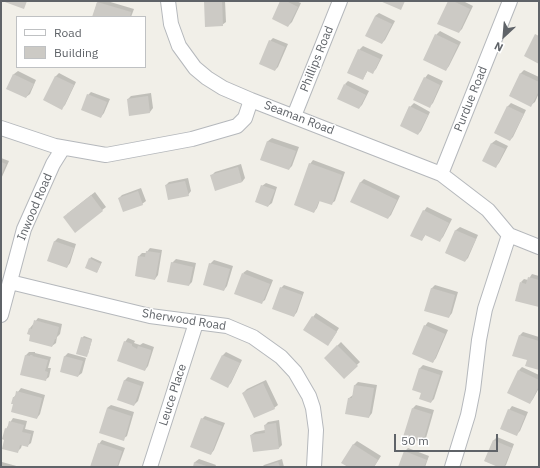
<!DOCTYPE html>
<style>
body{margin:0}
#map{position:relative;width:540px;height:468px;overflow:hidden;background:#f1efe8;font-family:"IBM Plex Sans",sans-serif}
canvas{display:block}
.frame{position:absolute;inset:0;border:2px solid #5f6368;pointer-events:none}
.legend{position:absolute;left:16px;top:16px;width:130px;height:52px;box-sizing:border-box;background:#fff;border:1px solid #bfc1c3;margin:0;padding:5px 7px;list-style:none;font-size:12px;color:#5f6368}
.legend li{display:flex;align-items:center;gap:8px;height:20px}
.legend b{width:20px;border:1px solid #bfc1c3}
.north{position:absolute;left:484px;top:16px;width:40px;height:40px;-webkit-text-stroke:3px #fff;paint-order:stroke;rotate:206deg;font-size:11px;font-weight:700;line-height:16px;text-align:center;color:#5f6368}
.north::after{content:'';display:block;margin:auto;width:14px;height:18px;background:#5f6368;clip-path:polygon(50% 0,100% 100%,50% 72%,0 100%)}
.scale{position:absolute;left:394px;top:434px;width:104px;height:18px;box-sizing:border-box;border:2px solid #5f6368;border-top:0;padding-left:5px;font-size:12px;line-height:14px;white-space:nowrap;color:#5f6368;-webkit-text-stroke:3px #fff;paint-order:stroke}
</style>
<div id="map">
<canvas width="540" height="468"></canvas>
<div class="frame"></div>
<ul class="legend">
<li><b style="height:5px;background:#fff"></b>Road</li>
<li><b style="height:11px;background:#cccac5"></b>Building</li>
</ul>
<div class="north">N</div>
<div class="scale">50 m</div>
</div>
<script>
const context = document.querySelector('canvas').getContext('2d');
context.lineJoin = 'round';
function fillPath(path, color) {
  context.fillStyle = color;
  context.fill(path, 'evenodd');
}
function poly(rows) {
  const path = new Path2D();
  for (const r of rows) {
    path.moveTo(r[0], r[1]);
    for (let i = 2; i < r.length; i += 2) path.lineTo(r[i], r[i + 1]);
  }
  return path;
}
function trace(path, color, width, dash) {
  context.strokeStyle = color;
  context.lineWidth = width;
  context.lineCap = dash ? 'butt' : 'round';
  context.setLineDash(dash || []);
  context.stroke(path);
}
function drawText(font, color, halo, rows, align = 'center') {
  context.font = font + ' "IBM Plex Sans",sans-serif';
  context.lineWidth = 3;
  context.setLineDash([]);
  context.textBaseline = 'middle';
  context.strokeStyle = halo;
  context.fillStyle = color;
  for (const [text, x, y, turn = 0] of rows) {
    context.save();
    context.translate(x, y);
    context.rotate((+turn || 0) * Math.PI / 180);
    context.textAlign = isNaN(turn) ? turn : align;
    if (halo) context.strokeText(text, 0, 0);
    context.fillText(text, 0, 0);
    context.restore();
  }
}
fillPath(poly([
 [99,1,107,1,134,9,131,17,93,17,97,3],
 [205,1,225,1,226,22,222,25],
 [281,1,296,1,301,3,292,22,288,26],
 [449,1,463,1,473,6,462,29,459,32],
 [379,13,395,21,385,40,382,43,375,16],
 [440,31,461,42,449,66,446,70,436,35],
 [273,38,288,44,278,67,275,70,270,41],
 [363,46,383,55,376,69,373,72,368,70,363,79,359,50],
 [524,70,539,77,539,93,535,102,531,105,510,95,521,73],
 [18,71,36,80,30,94,26,97,8,88,14,74],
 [59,73,76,82,65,105,61,109,55,77],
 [428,74,443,81,433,103,429,107,425,78],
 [348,81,369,91,362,105,359,108,345,84],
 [91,92,110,99,104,113,101,117,88,95],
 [151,93,153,108,150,112,130,115,128,99,131,96],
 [414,103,430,112,421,131,418,134,410,107],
 [511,103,526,110,513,137,510,140,495,133,508,106],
 [272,138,299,147,292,166,289,169,262,159,268,141],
 [496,140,508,146,499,163,496,166,484,161,492,143],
 [1,158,9,161,1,179],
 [313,160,345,172,335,201,331,204,320,200,317,208,314,212,310,164],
 [241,164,245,178,242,182,215,189,211,176,215,172],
 [188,178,191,191,188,195,166,185,169,182],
 [364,179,400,196,391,215,388,218,360,183],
 [266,183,277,187,272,203,268,206,262,186],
 [141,188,146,201,142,204,119,198,122,195],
 [95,192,106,207,75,231,67,214],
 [427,207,452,219,443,237,439,241,426,234,422,240,424,211],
 [460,227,478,235,468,258,465,261,446,253,456,230],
 [58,238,76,244,70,263,67,267,54,242],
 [150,248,162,250,158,275,155,279,136,276,139,256,142,253,146,253],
 [91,257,102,262,97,272,90,259],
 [176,259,196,263,192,282,189,285,172,263],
 [214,260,233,266,227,286,224,290,210,264],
 [247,270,273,280,265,300,261,303,243,273],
 [532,274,539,276,539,305,521,282,524,279,528,280],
 [284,285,304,292,297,312,294,316,281,288],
 [435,285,458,292,452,313,449,317,431,289],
 [316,313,339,328,331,341,313,317],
 [38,318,62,324,60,334,57,337,56,343,52,346,31,334,30,328],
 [428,322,448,330,436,358,433,362,425,326],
 [523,332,539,337,539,369,528,360,520,335],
 [84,336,92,339,88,354,82,338],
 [128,338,135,341,134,343,140,345,143,343,154,347,148,366,145,370,125,342],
 [341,342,360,362,344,377,325,358],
 [29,352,35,352,35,353,51,357,48,368,51,368,49,377,45,380,21,374,26,355],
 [226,352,242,360,231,383,227,387,223,355],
 [68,353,86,358,82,373,78,376,61,371,65,356],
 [423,365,443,371,434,399,431,402,422,392,420,368],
 [522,367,539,375,539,388,533,399,530,403,519,370],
 [128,377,144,382,138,401,134,405,124,381],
 [266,380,278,405,274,408,243,393,247,389],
 [358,382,377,385,372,413,369,417,349,398,353,395,355,385],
 [21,388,45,395,40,414,37,418,14,397],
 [111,405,134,412,127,436,123,439,107,408],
 [416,405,434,410,426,438,422,441,413,408],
 [512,406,528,412,520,431,517,434,509,410],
 [205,416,225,423,214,450,211,454,202,419],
 [13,418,27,421,25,429,34,431,31,443,27,446,22,445,21,448,17,452,6,429],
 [279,420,282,445,279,448,251,435,255,432,265,430,265,425,268,422],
 [497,437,514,444,506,465,504,467,500,467,485,461,494,440],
 [102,440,125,448,118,467,91,467,99,444],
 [357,441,381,456,374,467,350,467,353,445],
 [408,448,429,456,425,467,399,467,405,451],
 [199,459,216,465,215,467,194,467,195,462],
 [282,459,284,467,262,467,264,465],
 [2,462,20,467,1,467]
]), '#0003');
fillPath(poly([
 [2,1,27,1,24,9],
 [204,1,222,1,223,26,205,27],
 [280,1,286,1,298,7,288,27,272,19],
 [380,1,405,1,401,10],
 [448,1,453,1,470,9,459,33,437,24],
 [97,2,131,12,130,17,92,17],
 [375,16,392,24,382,44,365,36],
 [435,34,458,45,446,71,423,60],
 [535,34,539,36,539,64,524,56],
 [269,40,285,47,275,71,259,64],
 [358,49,380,59,373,74,367,71,363,80,347,73],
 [520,73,539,82,539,91,531,107,509,96],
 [13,74,34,84,26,98,6,89],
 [55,76,74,85,62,110,43,100],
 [424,77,440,85,430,108,413,100],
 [344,84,366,95,359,109,337,99],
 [87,94,107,102,101,118,81,110],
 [148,96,150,113,129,116,127,99],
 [409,106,428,115,418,135,400,126],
 [507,106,524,114,510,141,494,133],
 [267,141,296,151,289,170,260,160],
 [491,143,505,149,496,168,482,161],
 [1,162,6,164,1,176],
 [309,163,342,175,332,205,319,201,314,213,294,205],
 [238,167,242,182,215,191,210,175],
 [185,181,189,196,168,200,165,185],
 [360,182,397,200,388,219,350,202],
 [261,185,275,190,268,207,255,202],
 [138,191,143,205,123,212,118,198],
 [91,195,103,211,75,233,63,217],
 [423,210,449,223,440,242,425,235,422,241,410,236],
 [455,230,476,239,465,262,445,253],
 [54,241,74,248,67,268,47,261],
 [146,251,160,253,155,280,135,276,138,256,145,257],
 [89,258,101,264,97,273,85,268],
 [171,262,193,267,189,286,167,282],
 [209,263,230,269,224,291,203,285],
 [242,273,270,284,262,304,234,294],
 [528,277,539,280,539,307,515,301,520,282,526,284],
 [280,287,302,295,294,317,272,309],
 [431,288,455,295,449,318,424,311],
 [312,316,337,332,328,346,303,330],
 [34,320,59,327,56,339,55,339,52,347,29,341,30,335,27,334,29,328,32,329],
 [424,325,445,334,433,363,412,354],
 [519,335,539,341,538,354,539,354,539,370,525,366,527,360,512,356],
 [81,337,92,340,87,357,76,354],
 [124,341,132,344,132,346,137,349,138,346,151,350,151,352,145,371,117,361],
 [337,345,358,366,344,379,324,358],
 [25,355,30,356,30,355,33,355,32,356,48,360,45,371,48,372,46,381,20,375],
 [222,355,240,363,228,388,210,379],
 [64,356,83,361,78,377,60,372],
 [419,368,440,375,431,403,419,399,421,393,412,390],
 [518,370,539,380,539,386,530,404,507,393],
 [124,380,141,386,134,406,117,400],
 [263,383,275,409,254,418,242,393],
 [354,385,374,388,369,418,345,414,348,398,352,398],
 [16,391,42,398,37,419,11,412,13,404,11,404,13,397,15,397],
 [107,408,131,416,124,441,99,433],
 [412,408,431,414,423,442,403,437],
 [508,409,525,416,517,436,500,429],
 [201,418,222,426,211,455,190,447],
 [9,421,24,425,22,432,31,434,28,447,20,445,18,453,2,449,4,440,2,439,5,428,7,429],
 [276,423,279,449,253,452,250,435,265,433,264,425],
 [493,440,512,448,504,467,498,467,484,461],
 [98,443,122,451,117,467,90,467],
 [353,444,378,460,374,467,348,467,341,463],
 [404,451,427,460,424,467,398,467],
 [194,462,209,467,193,467],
 [278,462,280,467,263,467]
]), '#cccac5');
const minor = poly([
 [168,1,171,24,179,46,195,68,207,78,223,88,251,100,441,174,488,210,509,235,539,247],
 [294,116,340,1],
 [1,128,55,146,106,155,192,139,237,126,245,118,251,100],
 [441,174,510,1],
 [10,282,150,316,227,326,253,337,281,357,295,372,309,396,313,408,316,430,314,467],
 [1,315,24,229,53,164,63,148],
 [150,467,196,323],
 [452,467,468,415,473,390,479,340,485,309,509,235]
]);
trace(minor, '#b5b8bc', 16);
trace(minor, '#fff', 14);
drawText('12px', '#5f6368', '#fff', [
 ["Phillips Road",317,59,-68],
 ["Purdue Road",471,99,-68],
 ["Seaman Road",299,118,21],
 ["Inwood Road",35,207,-67],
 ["Sherwood Road",184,320,9],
 ["Leuce Place",173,395,-72]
]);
</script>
